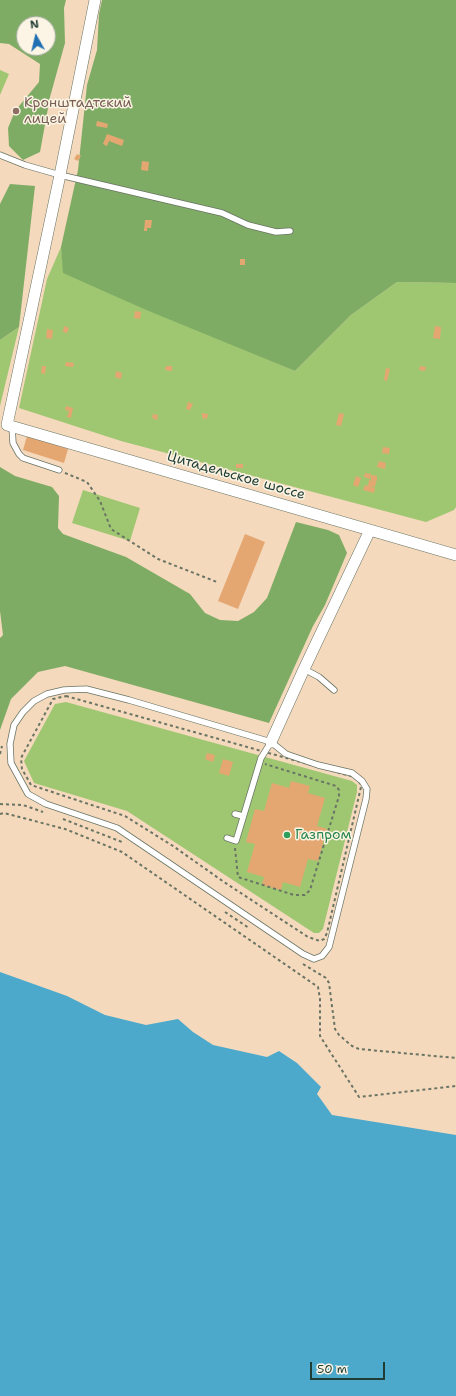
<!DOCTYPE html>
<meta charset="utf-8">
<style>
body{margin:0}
#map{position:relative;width:456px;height:1396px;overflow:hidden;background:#f4d9bc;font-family:"Shantell Sans",sans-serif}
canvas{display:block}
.north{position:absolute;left:16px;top:16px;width:40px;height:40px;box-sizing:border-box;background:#fcf5e5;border:1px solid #a4ab9e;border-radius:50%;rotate:352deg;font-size:11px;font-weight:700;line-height:16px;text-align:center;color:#1f3d34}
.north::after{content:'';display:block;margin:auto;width:14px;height:18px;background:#1f6fb2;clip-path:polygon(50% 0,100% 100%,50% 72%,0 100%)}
.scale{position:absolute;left:310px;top:1362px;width:75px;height:18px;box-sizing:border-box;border:2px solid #1f3d34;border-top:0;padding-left:5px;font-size:12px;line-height:14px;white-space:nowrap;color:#1f3d34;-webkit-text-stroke:3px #fcf5e5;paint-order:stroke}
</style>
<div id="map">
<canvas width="456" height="1396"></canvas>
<div class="north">N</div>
<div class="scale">50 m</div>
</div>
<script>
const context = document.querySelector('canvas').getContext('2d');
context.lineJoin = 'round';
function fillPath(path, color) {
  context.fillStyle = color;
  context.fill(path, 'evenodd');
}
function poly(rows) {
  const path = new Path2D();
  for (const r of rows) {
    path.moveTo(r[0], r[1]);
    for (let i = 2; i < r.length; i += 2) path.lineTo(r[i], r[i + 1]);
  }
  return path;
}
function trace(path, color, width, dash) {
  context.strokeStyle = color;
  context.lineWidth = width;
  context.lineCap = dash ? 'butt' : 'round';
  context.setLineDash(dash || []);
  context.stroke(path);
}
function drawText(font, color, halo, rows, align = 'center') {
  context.font = font + ' "Shantell Sans",sans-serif';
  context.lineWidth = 3;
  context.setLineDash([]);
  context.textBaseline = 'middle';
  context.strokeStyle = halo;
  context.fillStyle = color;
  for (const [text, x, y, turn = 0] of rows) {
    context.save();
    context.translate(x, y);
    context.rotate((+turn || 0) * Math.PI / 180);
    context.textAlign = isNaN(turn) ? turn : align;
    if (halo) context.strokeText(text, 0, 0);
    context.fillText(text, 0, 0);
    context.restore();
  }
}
fillPath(poly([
 [0,70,9,74,0,95],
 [61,247,64,273,295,371,351,315,397,282,456,283,456,507,454,510,426,522,121,441,19,408,47,279],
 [19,327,0,406,0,340],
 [83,490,140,508,130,541,72,523],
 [66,702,352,781,357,785,357,792,323,929,319,933,314,933,127,811,34,783,24,761,55,704]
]), '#9fc772');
fillPath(poly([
 [0,0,66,0,64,8,65,43,50,97,40,152,23,160,9,146,8,128,15,111,39,82,40,64,9,44,0,43],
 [24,24,48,24,48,48,24,48],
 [102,0,456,0,456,283,397,282,351,315,295,371,144,309,63,273,61,247,78,170,87,85,97,50,99,14],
 [10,184,35,186,19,327,0,340,0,204],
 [0,467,15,476,52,487,59,496,58,528,63,534,126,557,190,594,205,613,220,620,238,621,254,612,267,598,296,522,328,530,339,535,347,553,325,605,313,626,269,723,65,666,38,672,11,699,0,730,0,638,3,635,0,611]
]), '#7fac64');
fillPath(poly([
 [0,972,67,996,105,1015,146,1025,178,1019,193,1032,213,1045,267,1057,279,1051,297,1063,321,1087,317,1094,332,1115,456,1135,456,1396,0,1396]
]), '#4ca9cb');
fillPath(poly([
 [97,121,108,124,107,128,96,126],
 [107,134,124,140,122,146,109,141,107,146,103,144],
 [77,154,81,156,78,161,74,159],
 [142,161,149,162,148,171,141,170],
 [145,220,152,220,151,228,147,228,147,231,144,231],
 [240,259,245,259,245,265,240,265],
 [135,311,141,312,140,319,134,318],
 [64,326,69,328,67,333,63,332],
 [435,326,441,327,440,339,433,338],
 [47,329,53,330,52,339,46,338],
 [66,362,74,363,73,367,65,366],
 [42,366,46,366,45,374,41,373],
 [166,366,172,366,172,371,165,370],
 [420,366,426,367,425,371,419,370],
 [386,368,390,369,387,381,384,380],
 [116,371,122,373,121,379,115,377],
 [188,402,193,404,190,410,186,409],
 [66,406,73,408,71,418,67,417,69,411,65,410],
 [202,413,208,414,207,419,202,418],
 [339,413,344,414,341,426,336,425],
 [153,414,158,415,157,420,152,418],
 [27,436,68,449,64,463,23,450],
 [383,447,390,448,389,454,382,453],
 [379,461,386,463,385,469,377,467],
 [236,464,243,464,243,468,236,468],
 [365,473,371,474,370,479,364,477],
 [371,475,377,476,377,481,371,480],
 [356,476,361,478,358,487,353,485],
 [369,480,376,481,375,487,368,486],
 [365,485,375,488,374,493,363,490],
 [245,534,265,542,238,609,218,601],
 [207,753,215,755,213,762,205,759],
 [223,759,233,762,229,776,219,773],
 [291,781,310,786,308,793,325,798,317,826,327,829,318,861,308,859,300,887,283,882,281,890,262,885,264,877,247,872,255,844,246,842,255,809,264,811,272,783,289,788]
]), '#e5a772');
const lane = poly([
 [0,155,25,165,60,175,222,213,248,225,276,232,290,231],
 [12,427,13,443,19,454,23,458,59,470],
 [304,669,319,677,334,690],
 [86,689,129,700,271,742,286,754,318,765,352,773,362,781,367,789,366,799,329,947,322,956,314,959,303,954,117,828,46,804,28,794,11,763,10,744,14,725,23,712,34,701,47,694,64,690,86,689],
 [235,814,243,816],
 [227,838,236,841,261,758,271,742]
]);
const street = poly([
 [95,0,60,175,7,425,456,555],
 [271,742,304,669,370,530]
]);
trace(lane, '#6a7464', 7);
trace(street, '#6a7464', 12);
trace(poly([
 [65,473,87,482,100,501,111,529,158,559,217,582],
 [66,696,354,777,360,783,361,787,327,933,324,939,320,941,308,937,224,882,173,846,125,816,31,785,22,769,21,758,53,699,66,696],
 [0,754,2,746],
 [0,804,23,805,43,812],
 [0,814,4,813,65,829,122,852,318,987,320,999,320,1036,359,1097,456,1086],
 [63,819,122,842],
 [235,848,238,877,294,895,305,895,310,890,339,796,339,790,336,786,265,764],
 [225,912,249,928],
 [303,964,326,978,329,983,335,1029,339,1035,352,1046,359,1049,456,1058]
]), '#6a7464', 2, [3, 3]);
trace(lane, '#fff', 5.5);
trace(street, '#fff', 11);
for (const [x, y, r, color] of [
 [16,111,4,"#8d6e63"],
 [287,835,4,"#2e9e5b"]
]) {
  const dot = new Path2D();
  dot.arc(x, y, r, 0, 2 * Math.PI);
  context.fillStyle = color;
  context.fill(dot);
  trace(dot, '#fcf5e5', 1.5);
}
drawText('14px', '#785e54', '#fcf5e5', [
 ["Кронштадтский",24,103],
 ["лицей",24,119]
], 'left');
drawText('14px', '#1f3d34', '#fcf5e5', [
 ["Цитадельское шоссе",236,476,16]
]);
drawText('14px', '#27864d', '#fcf5e5', [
 ["Газпром",295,835]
], 'left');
</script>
